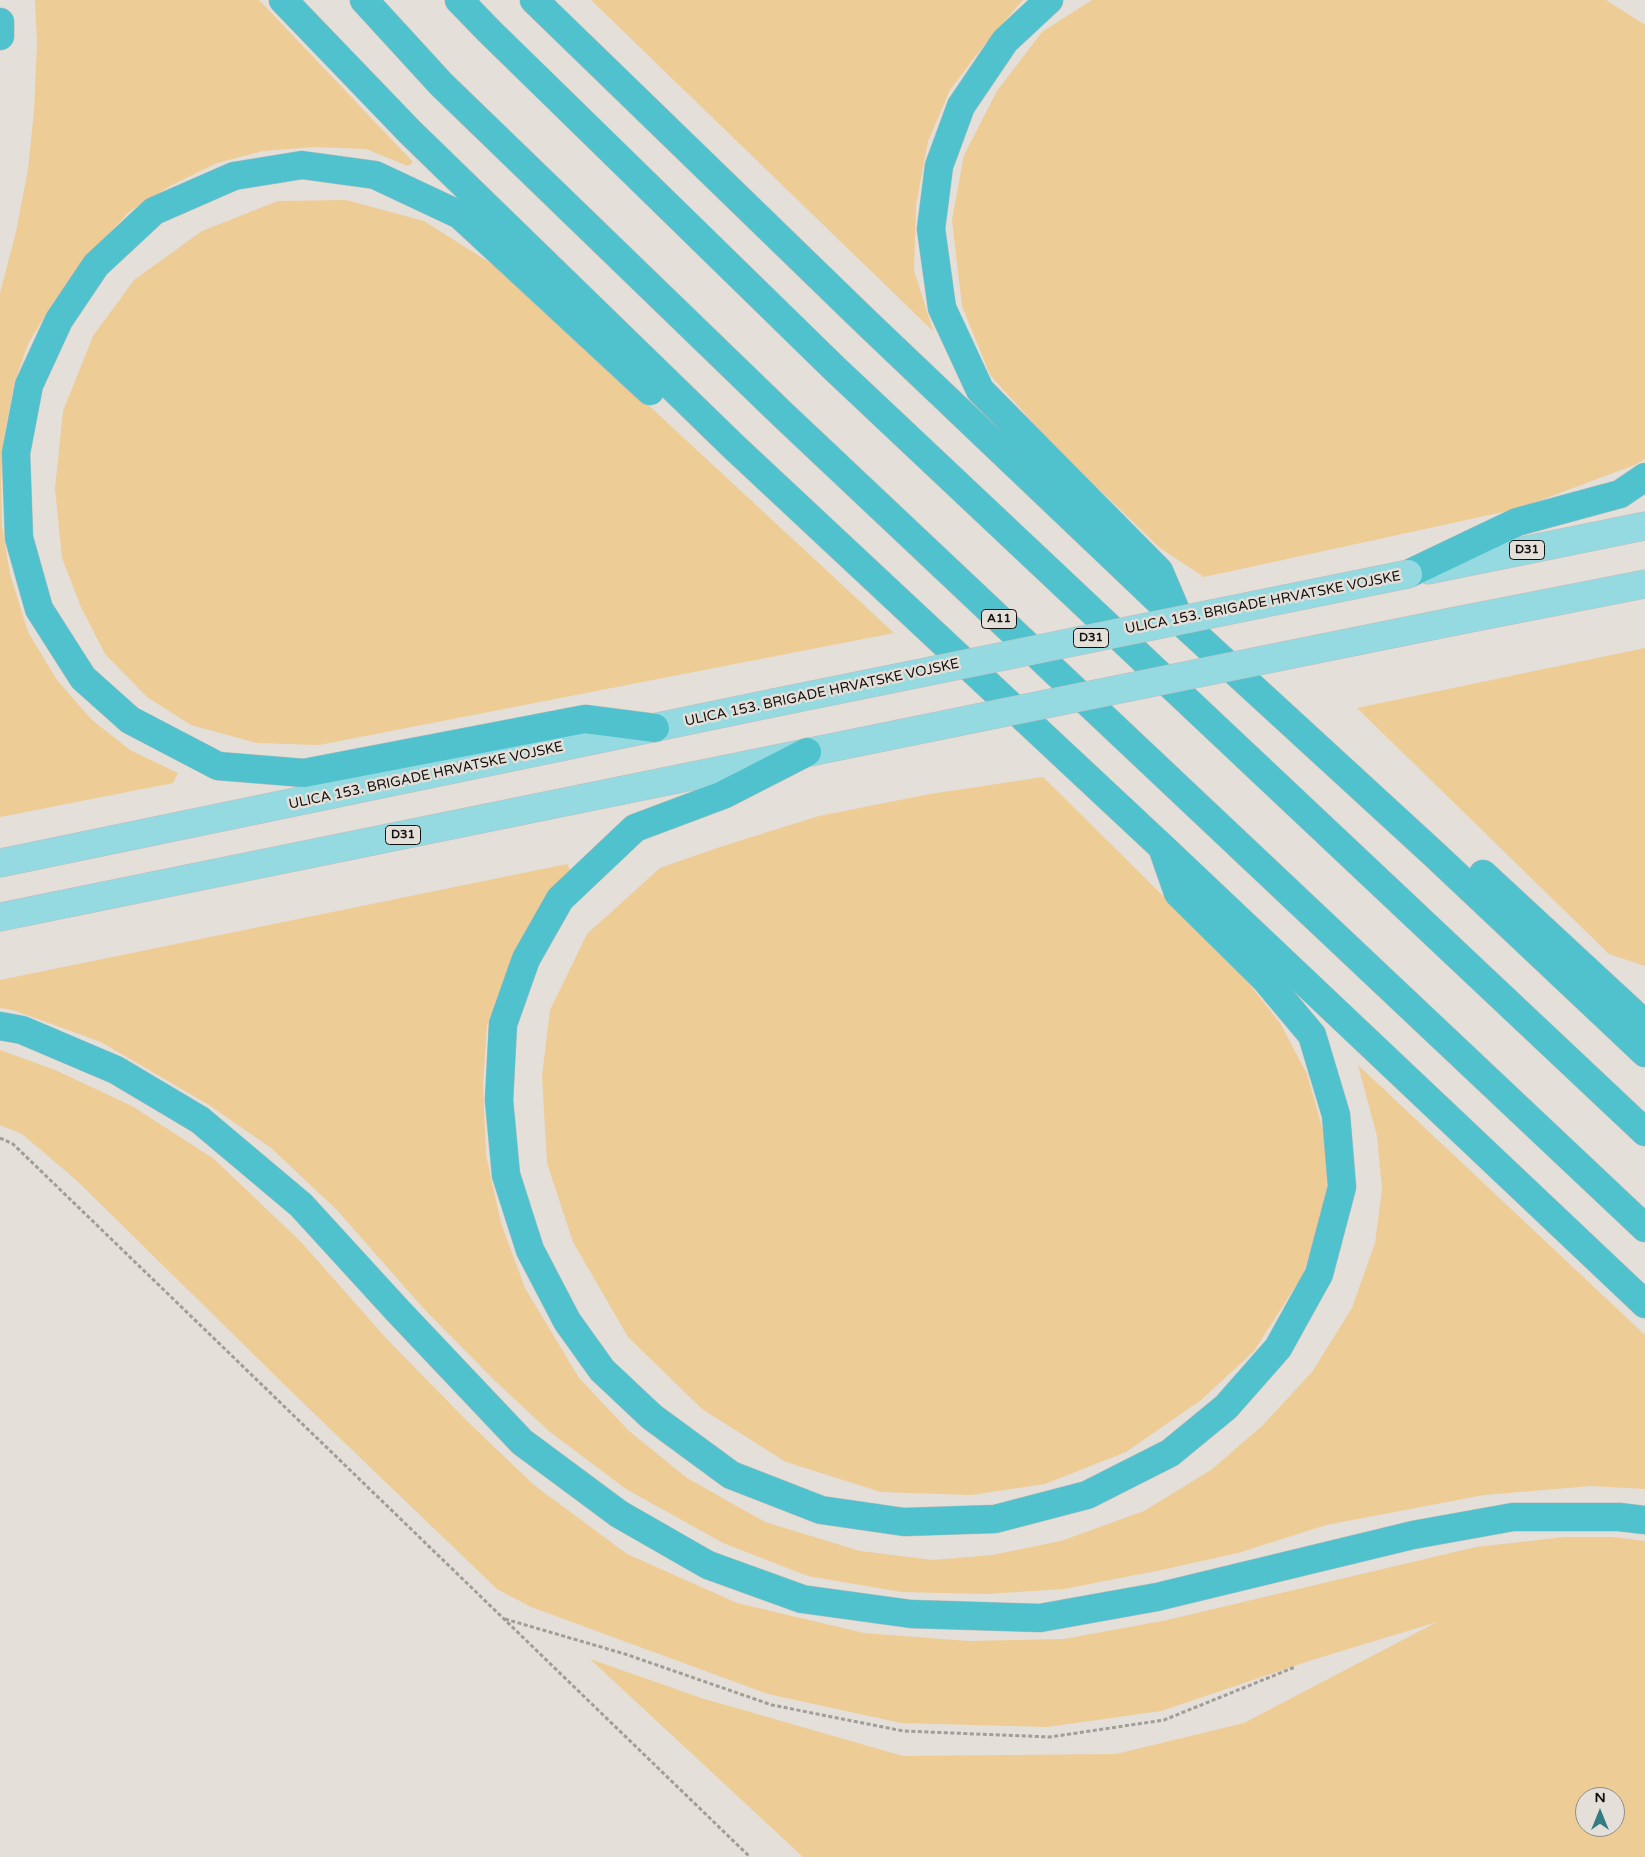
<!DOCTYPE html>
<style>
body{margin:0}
#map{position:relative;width:1645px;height:1857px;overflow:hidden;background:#e4dfd8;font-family:"Varela Round",sans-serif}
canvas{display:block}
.north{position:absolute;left:1575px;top:1787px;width:50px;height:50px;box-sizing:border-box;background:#e4dfd8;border:1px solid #908d88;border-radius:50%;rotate:0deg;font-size:14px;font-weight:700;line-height:20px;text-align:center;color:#13110f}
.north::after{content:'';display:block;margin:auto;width:18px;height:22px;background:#347c83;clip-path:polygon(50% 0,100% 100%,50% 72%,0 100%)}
</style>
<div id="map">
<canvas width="1645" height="1857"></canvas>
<div class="north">N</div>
</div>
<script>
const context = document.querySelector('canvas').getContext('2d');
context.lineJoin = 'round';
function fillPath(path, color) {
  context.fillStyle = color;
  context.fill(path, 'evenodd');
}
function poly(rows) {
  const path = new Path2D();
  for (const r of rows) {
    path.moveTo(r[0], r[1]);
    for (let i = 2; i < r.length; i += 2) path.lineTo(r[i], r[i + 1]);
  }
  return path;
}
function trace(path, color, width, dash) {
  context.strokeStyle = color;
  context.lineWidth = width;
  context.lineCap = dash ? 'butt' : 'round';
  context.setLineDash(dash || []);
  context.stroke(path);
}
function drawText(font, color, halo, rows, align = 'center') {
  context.font = font + ' "Varela Round",sans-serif';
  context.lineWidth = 5;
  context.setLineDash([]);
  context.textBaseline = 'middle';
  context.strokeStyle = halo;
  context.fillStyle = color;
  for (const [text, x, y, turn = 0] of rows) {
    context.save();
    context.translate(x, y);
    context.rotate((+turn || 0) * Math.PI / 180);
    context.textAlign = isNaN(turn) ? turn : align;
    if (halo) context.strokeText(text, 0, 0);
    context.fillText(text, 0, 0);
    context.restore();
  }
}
fillPath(poly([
 [35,0,259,0,413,162,408,166,366,149,315,147,263,151,217,163,170,186,129,212,82,262,52,304,28,344,14,384,4,436,1,479,2,526,10,574,28,632,57,680,92,720,130,750,178,773,173,783,0,817,0,293,16,232,28,169,34,111,37,44],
 [591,0,1023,0,984,45,950,90,928,141,916,205,914,270,933,331],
 [1092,0,1606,0,1645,25,1645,459,1637,464,1517,509,1204,577,1160,548,1055,447,990,375,962,306,952,220,964,155,997,91,1042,32],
 [346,200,424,221,506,273,894,633,319,745,257,743,191,725,147,697,105,654,81,607,62,558,55,489,63,411,93,336,134,280,202,231,278,201],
 [1645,648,1645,966,1609,954,1357,708],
 [1043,777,1239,971,1280,1023,1307,1074,1326,1141,1327,1203,1302,1276,1254,1351,1201,1400,1126,1452,1045,1484,971,1495,881,1492,786,1462,702,1409,628,1337,573,1242,547,1163,542,1076,550,1010,587,934,660,868,720,847,819,816,930,794],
 [567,864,571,872,508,969,487,1025,483,1084,486,1155,501,1223,525,1288,579,1378,629,1431,687,1478,765,1522,860,1551,933,1560,992,1555,1061,1541,1144,1511,1211,1470,1262,1426,1312,1372,1352,1308,1375,1243,1382,1189,1377,1136,1358,1065,1645,1335,1645,1489,1591,1486,1484,1495,1326,1525,1238,1553,1161,1570,1064,1589,987,1594,901,1592,808,1576,723,1543,626,1489,550,1432,494,1380,424,1309,336,1209,271,1148,209,1105,101,1042,13,1010,0,1008,0,980],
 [0,1050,55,1070,132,1106,214,1159,302,1243,385,1337,466,1420,534,1485,627,1554,737,1603,864,1633,968,1641,1064,1639,1167,1620,1476,1547,1565,1537,1613,1537,1645,1541,1645,1857,803,1857,590,1659,701,1698,903,1756,1116,1754,1244,1723,1437,1622,1312,1660,1161,1711,1047,1727,901,1723,768,1694,531,1607,497,1589,298,1398,75,1179,22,1134,0,1125],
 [1585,1797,1615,1797,1615,1827,1585,1827]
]), '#edcc96');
const major = poly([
 [1428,570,1645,526],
 [1456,621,1645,584],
 [0,863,773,703],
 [0,917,982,717]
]);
const highway = poly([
 [283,0,410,132,733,446,1162,847,1645,1304],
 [364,0,441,84,781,413,1645,1228],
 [459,0,489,31,834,368,1645,1132],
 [534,0,867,323,1179,620,1435,855,1645,1053],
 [1049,0,1005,41,961,106,939,166,931,229,942,308,980,390,1159,571,1176,611],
 [0,22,0,36],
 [650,391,460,215,375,175,302,165,234,176,154,211,96,265,59,320,29,385,16,453,19,538,39,609,83,678,130,720,218,766,304,773,585,719,655,728],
 [1408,574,1517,522,1620,494,1645,477],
 [807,752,723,795,635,828,560,899,526,959,503,1024,499,1100,506,1175,530,1250,567,1321,602,1370,652,1417,731,1475,821,1510,904,1522,995,1519,1087,1495,1170,1453,1226,1407,1278,1348,1319,1274,1342,1187,1336,1115,1312,1035,1265,979,1178,893,1162,847],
 [1483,874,1645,1024],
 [0,1026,22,1030,116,1070,200,1120,301,1205,398,1311,522,1442,619,1514,708,1565,802,1599,911,1614,1040,1618,1157,1597,1413,1535,1513,1517,1619,1517,1645,1520]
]);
trace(major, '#bdbcbc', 29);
trace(highway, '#bdbcbc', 29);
trace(poly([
 [0,1138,13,1144,750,1857],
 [505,1619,625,1654,772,1705,903,1731,1050,1737,1164,1720,1295,1667]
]), '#a19d97', 3, [4, 2.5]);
trace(major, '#96dae1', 28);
trace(highway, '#50c2cd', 28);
const majorBridge = poly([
 [773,703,1408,574],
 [982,717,1456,621]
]);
trace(majorBridge, '#bdbcbc', 29, []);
trace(majorBridge, '#96dae1', 28);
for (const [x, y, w] of [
 [1527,550,35],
 [999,619,35],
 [1091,638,35],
 [403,835,35]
]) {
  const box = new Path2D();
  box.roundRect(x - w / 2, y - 9.5, w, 19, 4);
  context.fillStyle = '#e4dfd8';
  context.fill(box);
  trace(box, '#13110f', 1);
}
drawText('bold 12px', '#13110f', null, [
 ["D31",1527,550],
 ["A11",999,619],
 ["D31",1091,638],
 ["D31",403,835]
]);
drawText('14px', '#13110f', '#e4dfd8', [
 ["ULICA 153. BRIGADE HRVATSKE VOJSKE",1263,603,-11],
 ["ULICA 153. BRIGADE HRVATSKE VOJSKE",822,693,-12],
 ["ULICA 153. BRIGADE HRVATSKE VOJSKE",426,776,-12]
]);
</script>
